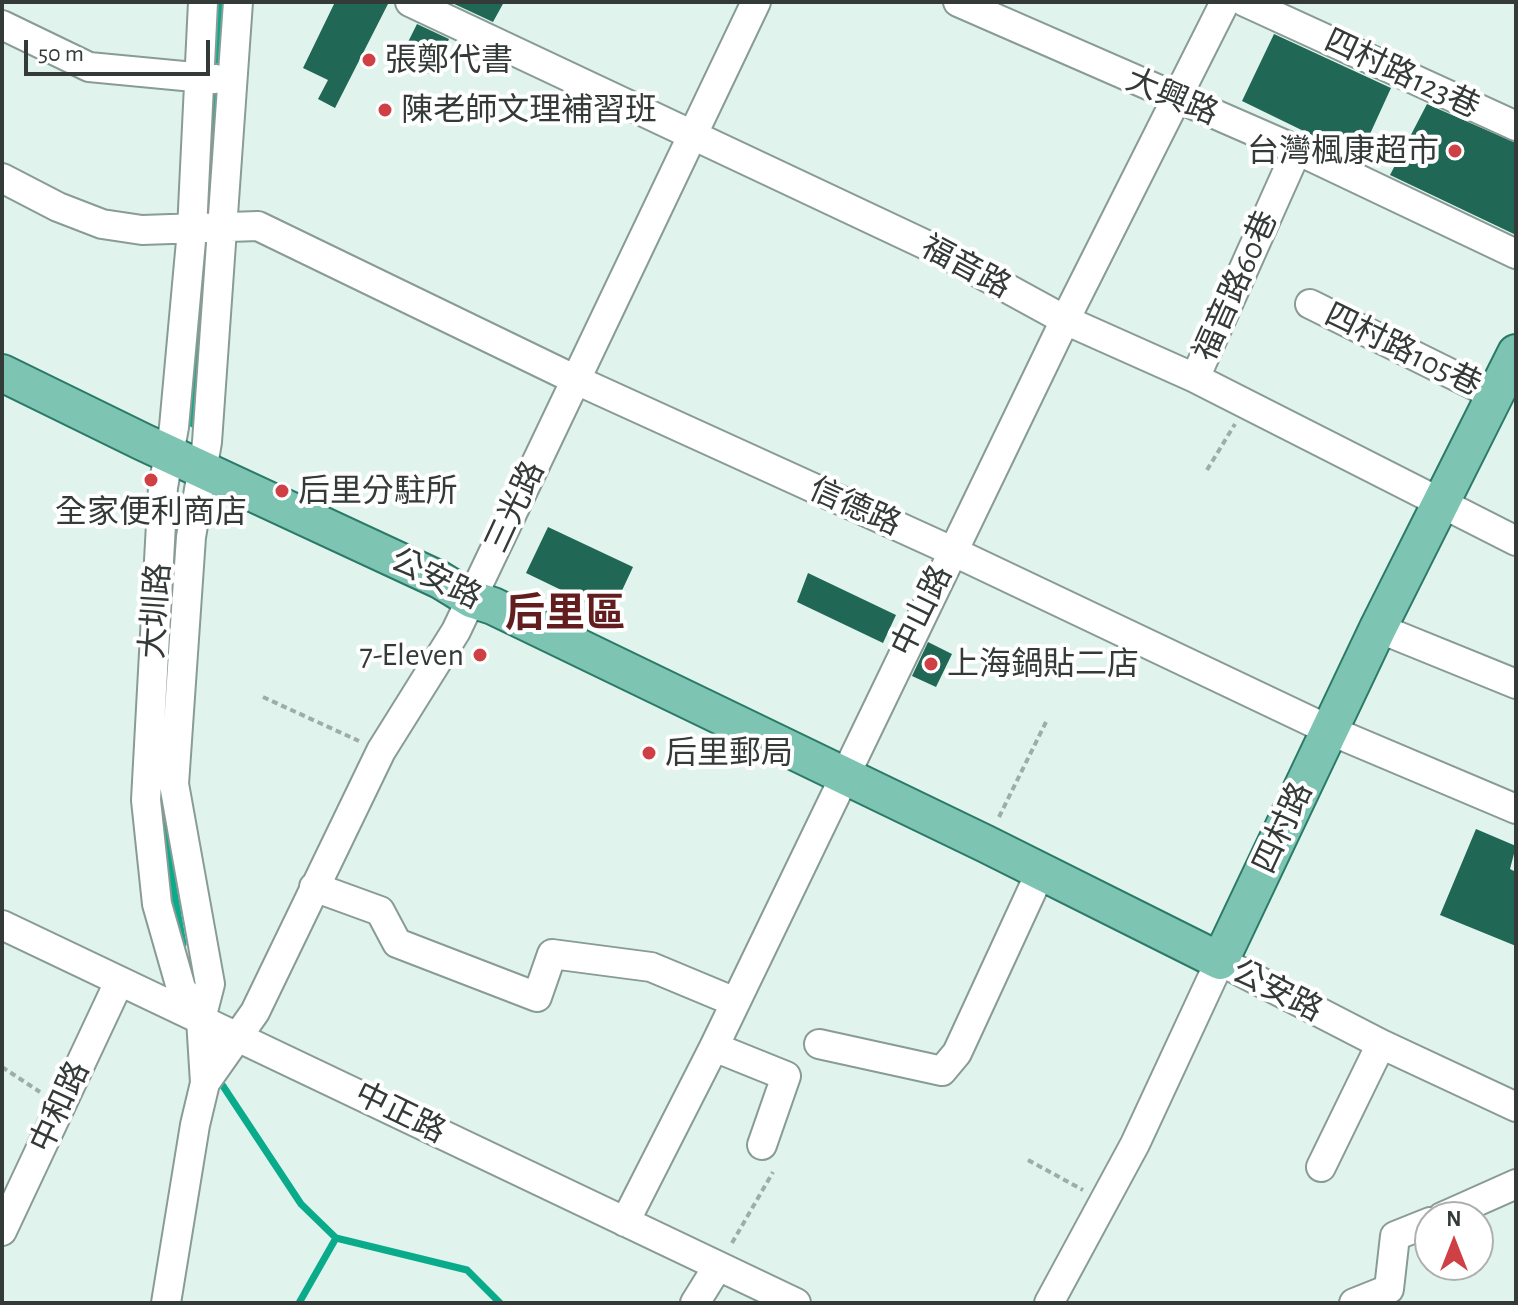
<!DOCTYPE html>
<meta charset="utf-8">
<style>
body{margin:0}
#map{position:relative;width:1518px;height:1305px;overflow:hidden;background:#e0f4ed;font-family:"Alegreya Sans",sans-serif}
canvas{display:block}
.frame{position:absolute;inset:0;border:4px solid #333a38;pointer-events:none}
.north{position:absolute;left:1414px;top:1201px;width:80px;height:80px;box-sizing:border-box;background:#fff;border:2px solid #adb0af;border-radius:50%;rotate:0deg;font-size:22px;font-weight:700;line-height:32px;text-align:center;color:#333a38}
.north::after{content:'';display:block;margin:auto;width:28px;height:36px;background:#cf4045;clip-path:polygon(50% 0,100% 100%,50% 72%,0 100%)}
.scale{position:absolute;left:24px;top:40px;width:186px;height:36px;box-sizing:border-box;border:4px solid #333a38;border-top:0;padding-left:10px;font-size:24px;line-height:28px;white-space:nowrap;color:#333a38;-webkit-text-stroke:6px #fff;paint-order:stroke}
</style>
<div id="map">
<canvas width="1518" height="1305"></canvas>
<div class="frame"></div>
<div class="north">N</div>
<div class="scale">50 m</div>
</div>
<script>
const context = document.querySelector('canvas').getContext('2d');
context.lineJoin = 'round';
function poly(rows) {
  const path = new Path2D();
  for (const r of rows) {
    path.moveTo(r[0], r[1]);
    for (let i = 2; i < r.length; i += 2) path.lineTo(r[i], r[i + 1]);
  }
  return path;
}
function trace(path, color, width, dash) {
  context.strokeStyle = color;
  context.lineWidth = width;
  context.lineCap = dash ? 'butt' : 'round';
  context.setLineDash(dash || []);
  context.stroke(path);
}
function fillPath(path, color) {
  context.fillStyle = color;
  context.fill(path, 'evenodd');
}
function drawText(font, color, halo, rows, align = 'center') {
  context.font = font + ' "Alegreya Sans","Noto Sans TC",sans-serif';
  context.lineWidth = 8;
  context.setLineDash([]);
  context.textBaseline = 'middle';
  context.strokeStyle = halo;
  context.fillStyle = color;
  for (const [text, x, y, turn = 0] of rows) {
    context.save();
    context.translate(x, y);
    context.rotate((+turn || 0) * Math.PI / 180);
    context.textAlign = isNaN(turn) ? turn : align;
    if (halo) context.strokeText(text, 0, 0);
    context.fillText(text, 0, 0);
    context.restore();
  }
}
trace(poly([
 [216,72,220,2],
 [207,223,216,84],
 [193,424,206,236],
 [174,586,176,500],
 [164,798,163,827,183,944],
 [223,1086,301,1204,336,1238,467,1270,500,1303],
 [299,1303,336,1238]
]), '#0aab8b', 7);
fillPath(poly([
 [335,2,393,2,393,4,389,2,335,108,318,99,328,80,303,68],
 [450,2,504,2,493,22],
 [417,24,449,39,432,75,399,60],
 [1274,34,1391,88,1359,158,1242,101],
 [1427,104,1516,143,1516,235,1390,175],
 [548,527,633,567,611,614,526,573],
 [808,573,896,615,883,643,797,602],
 [928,642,952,654,936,687,912,676],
 [1476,829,1516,846,1510,869,1516,872,1516,946,1440,915]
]), '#206755');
const minor = poly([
 [410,2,939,251,1065,320,1195,378,1516,541],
 [958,2,1297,150,1516,254],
 [1245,2,1516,126],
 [2,25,89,67,215,79],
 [2,178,58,207,102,224,142,230,258,226,574,379,952,551,1329,730,1516,809],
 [1310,304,1496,396],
 [1195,378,1297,150],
 [1378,628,1516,684],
 [314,887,380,911,397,943,537,997,552,954,651,967,735,1002],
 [2,925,796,1303],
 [201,1019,181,988,157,904,146,800,163,487,174,427,192,230,203,2],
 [819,1044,942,1071,957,1053,1041,871],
 [714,1047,786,1076,762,1145],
 [205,1083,255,1012,381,751,456,631,756,2],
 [1321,1167,1381,1044],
 [1442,1217,1516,1184],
 [625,1222,714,1047,1065,320,1225,2],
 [2,1231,119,982],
 [166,1303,195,1125,205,1083,201,1019,210,984,174,784,191,537,207,442,238,2],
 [695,1303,718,1266],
 [1049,1303,1135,1144,1220,961,1381,1044,1516,1107],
 [1354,1303,1389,1289,1395,1236,1430,1222]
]);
const major = poly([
 [2,373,143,442,440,580,471,599,493,606,986,844,1220,961,1378,628,1516,353]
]);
trace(minor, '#889b94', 32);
trace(major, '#2b7a67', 40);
trace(poly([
 [1207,470,1235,424],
 [263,697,359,741],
 [999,817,1046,722],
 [2,1067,40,1092],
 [1028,1160,1083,1190],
 [732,1243,773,1172]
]), '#9eada7', 4, [6, 4]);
trace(minor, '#fff', 28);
trace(major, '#7dc4b3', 36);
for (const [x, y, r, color] of [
 [369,60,8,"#cf4045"],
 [385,110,8,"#cf4045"],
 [1455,151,8,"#cf4045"],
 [151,480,8,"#cf4045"],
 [282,491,8,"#cf4045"],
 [480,655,8,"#cf4045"],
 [931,664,8,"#cf4045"],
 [649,753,8,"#cf4045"]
]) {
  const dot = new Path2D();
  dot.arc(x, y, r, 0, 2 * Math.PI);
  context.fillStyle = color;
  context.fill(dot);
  trace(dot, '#fff', 3);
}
drawText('32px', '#333a38', '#fff', [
 ["張鄭代書",385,60],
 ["陳老師文理補習班",401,110],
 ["台灣楓康超市",1439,151,"right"],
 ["后里分駐所",298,491],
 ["全家便利商店",151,512,"center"],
 ["7-Eleven",464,655,"right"],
 ["上海鍋貼二店",947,664],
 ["后里郵局",665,753]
], 'left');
drawText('32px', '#333a38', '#fff', [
 ["四村路123巷",1402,74,25],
 ["大興路",1172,97,23],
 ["福音路",966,267,28],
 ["福音路60巷",1236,286,-66],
 ["四村路105巷",1403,350,26],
 ["三光路",515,507,-65],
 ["信德路",855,507,24],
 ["公安路",436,579,26],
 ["大圳路",156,611,-86],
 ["中山路",922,611,-64],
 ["四村路",1283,828,-65],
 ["公安路",1277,991,27],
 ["中和路",60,1107,-65],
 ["中正路",400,1113,26]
]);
drawText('bold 40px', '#621d1f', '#fff', [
 ["后里區",565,614]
]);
</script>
